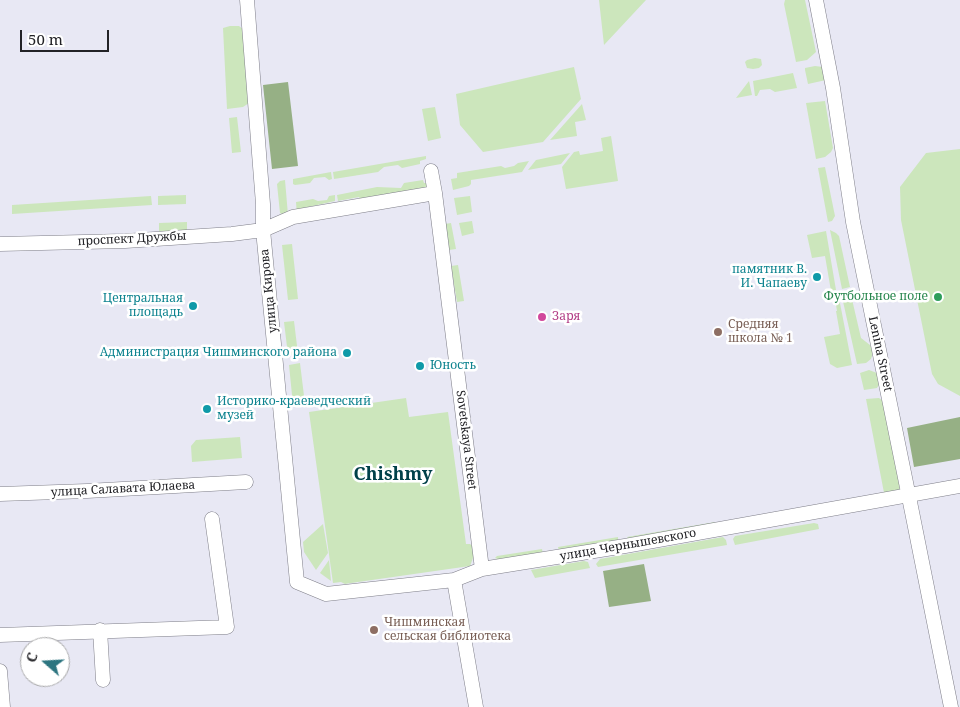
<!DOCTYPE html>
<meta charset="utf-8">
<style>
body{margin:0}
#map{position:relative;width:960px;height:707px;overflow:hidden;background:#e8e8f4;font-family:"Noto Serif",serif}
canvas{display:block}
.north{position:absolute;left:20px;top:637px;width:50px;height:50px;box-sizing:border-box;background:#fff;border:1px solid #a7a7a8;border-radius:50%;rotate:289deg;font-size:14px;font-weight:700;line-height:20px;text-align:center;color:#222226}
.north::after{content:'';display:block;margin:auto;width:18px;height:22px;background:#2d7580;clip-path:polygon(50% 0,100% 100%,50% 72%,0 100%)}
.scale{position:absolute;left:20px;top:30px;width:89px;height:22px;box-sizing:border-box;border:2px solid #222226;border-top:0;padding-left:6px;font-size:15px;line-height:18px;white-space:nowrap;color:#222226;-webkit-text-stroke:4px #fff;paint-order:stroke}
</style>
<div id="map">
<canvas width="960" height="707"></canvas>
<div class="north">С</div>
<div class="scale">50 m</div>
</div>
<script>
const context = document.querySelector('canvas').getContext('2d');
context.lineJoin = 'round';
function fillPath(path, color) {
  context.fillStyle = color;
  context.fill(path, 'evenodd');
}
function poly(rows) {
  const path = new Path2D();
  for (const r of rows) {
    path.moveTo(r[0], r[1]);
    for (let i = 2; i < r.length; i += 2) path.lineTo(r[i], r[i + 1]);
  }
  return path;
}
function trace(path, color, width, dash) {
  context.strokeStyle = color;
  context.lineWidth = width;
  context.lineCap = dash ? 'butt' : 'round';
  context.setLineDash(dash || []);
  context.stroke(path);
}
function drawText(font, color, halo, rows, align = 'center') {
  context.font = font + ' "Noto Serif",serif';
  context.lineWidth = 5;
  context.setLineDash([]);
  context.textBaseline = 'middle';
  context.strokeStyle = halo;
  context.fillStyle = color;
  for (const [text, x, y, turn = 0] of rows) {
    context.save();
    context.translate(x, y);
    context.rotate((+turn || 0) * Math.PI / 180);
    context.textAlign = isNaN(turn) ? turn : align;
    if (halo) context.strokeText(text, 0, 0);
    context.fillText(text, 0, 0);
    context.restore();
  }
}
fillPath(poly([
 [599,0,646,0,604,45],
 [785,0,805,0,816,52,807,60,796,62,784,4],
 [230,26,239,26,244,30,249,103,243,107,227,109,223,28],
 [755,58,761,59,762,65,759,68,753,69,747,68,745,62,747,60],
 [815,66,823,67,826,80,808,84,805,70,805,68],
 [574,67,581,99,543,142,483,152,460,125,456,94],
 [793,73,797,88,775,92,770,89,760,90,757,96,755,96,753,81],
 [749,81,752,95,736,98],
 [825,101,833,148,831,152,825,157,816,159,806,103],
 [582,104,586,120,575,122,577,136,550,140],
 [435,107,441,138,428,141,422,109],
 [237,117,241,152,232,153,229,118],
 [611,136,618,181,566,189,562,167,574,152,579,151,580,155,603,151,601,138],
 [960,149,960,396,938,384,932,374,901,220,900,187,926,153],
 [570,153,561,164,528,170,536,160],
 [426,156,426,159,420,161,420,164,402,168,398,165,384,167,378,172,334,179,333,172],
 [529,161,522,172,471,180,471,184,469,186,453,190,451,179,457,178,457,173,501,166,505,168,514,166,518,163],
 [825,167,835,216,832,221,828,222,818,168],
 [331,172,332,179,329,180,325,177,314,178,310,183,295,185,293,184,293,179],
 [285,180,288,215,283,215,280,213,277,184,280,181],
 [423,180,424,183,429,183,430,193,361,202,359,197,338,201,337,195,377,187,401,188,404,183],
 [186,195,186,204,158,205,158,196],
 [335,195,335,201,304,208,304,212,297,215,296,202,313,199,318,201,327,200,329,196],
 [151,196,152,205,12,214,12,205],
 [470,196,472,212,457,215,454,198],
 [472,221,474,233,462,236,459,223],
 [187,222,187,231,159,232,159,223],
 [451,223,456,249,449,250,445,224],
 [830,230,836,233,839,236,850,287,842,289],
 [826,231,836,290,831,291,825,256,812,258,807,235],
 [292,244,298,299,288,300,282,245],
 [458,265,464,301,457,302,451,266],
 [851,295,861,338,870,345,873,353,871,359,866,363,857,364,842,297],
 [839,298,852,365,837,368,830,364,824,337,840,334,836,311,837,311,835,299],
 [294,321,298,354,288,355,284,322],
 [300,363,305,404,293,405,289,365],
 [869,370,877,373,880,383,877,388,864,390,860,373],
 [406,398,409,417,448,412,466,544,470,544,475,548,473,558,470,566,351,583,345,584,341,582,333,583,309,412],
 [879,398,883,401,900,488,897,494,885,498,866,399],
 [240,437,242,458,192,462,191,446,196,440],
 [715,522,714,526,630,541,627,537],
 [814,523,818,524,819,529,735,545,733,539,735,536],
 [323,524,328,553,316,570,304,552,303,542],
 [618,537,618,540,616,543,559,552,558,547],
 [723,537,726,540,727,545,598,567,596,564,600,559],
 [542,549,543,555,500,560,495,558,497,556],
 [329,560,331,581,320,573],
 [584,561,588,562,590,568,535,578,531,570]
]), '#cce6bc');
fillPath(poly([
 [288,82,298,166,272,169,263,85],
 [960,417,960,459,914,467,907,428],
 [644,564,651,601,609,607,603,571]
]), '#96b085');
const minor = poly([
 [247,0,263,204,263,230,297,582,326,594,454,580,482,569,625,546,960,486],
 [816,0,833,88,853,222,912,512,951,707],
 [435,193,482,569],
 [0,244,125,241,232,234,263,230,293,217,435,193,431,171],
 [0,494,87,491,246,482],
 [454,580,476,707],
 [100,630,103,680],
 [0,635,227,627,212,519],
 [0,671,3,707]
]);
trace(minor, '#7e7e88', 15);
trace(minor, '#fff', 14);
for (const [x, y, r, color] of [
 [817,277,5,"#0f9aa8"],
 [938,297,5,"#2e9e5b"],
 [193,306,5,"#0f9aa8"],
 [542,317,5,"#d1479c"],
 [718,332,5,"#8d6e63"],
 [347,353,5,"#0f9aa8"],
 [420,366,5,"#0f9aa8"],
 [207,409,5,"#0f9aa8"],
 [374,630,5,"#8d6e63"]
]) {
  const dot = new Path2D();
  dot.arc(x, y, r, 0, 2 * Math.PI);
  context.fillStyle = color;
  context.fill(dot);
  trace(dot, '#fff', 2);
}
drawText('12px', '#222226', '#fff', [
 ["проспект Дружбы",132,239,-3],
 ["улица Кирова",269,291,-96],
 ["Lenina Street",880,354,78],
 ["Sovetskaya Street",466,440,83],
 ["улица Салавата Юлаева",123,489,-3],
 ["улица Чернышевского",628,545,-10]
]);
drawText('12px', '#0d838f', '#fff', [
 ["памятник В.",807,270],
 ["И. Чапаеву",807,284],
 ["Центральная",183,299],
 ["площадь",183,313],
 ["Администрация Чишминского района",337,353],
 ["Юность",430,366,"left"],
 ["Историко-краеведческий",217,402,"left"],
 ["музей",217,416,"left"]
], 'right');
drawText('12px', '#27864d', '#fff', [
 ["Футбольное поле",928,297]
], 'right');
drawText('12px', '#b23c85', '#fff', [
 ["Заря",552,317]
], 'left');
drawText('12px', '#785e54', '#fff', [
 ["Средняя",728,325],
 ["школа № 1",728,339],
 ["Чишминская",384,623],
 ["сельская библиотека",384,637]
], 'left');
drawText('bold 18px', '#004049', '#fff', [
 ["Chishmy",393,475]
]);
</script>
